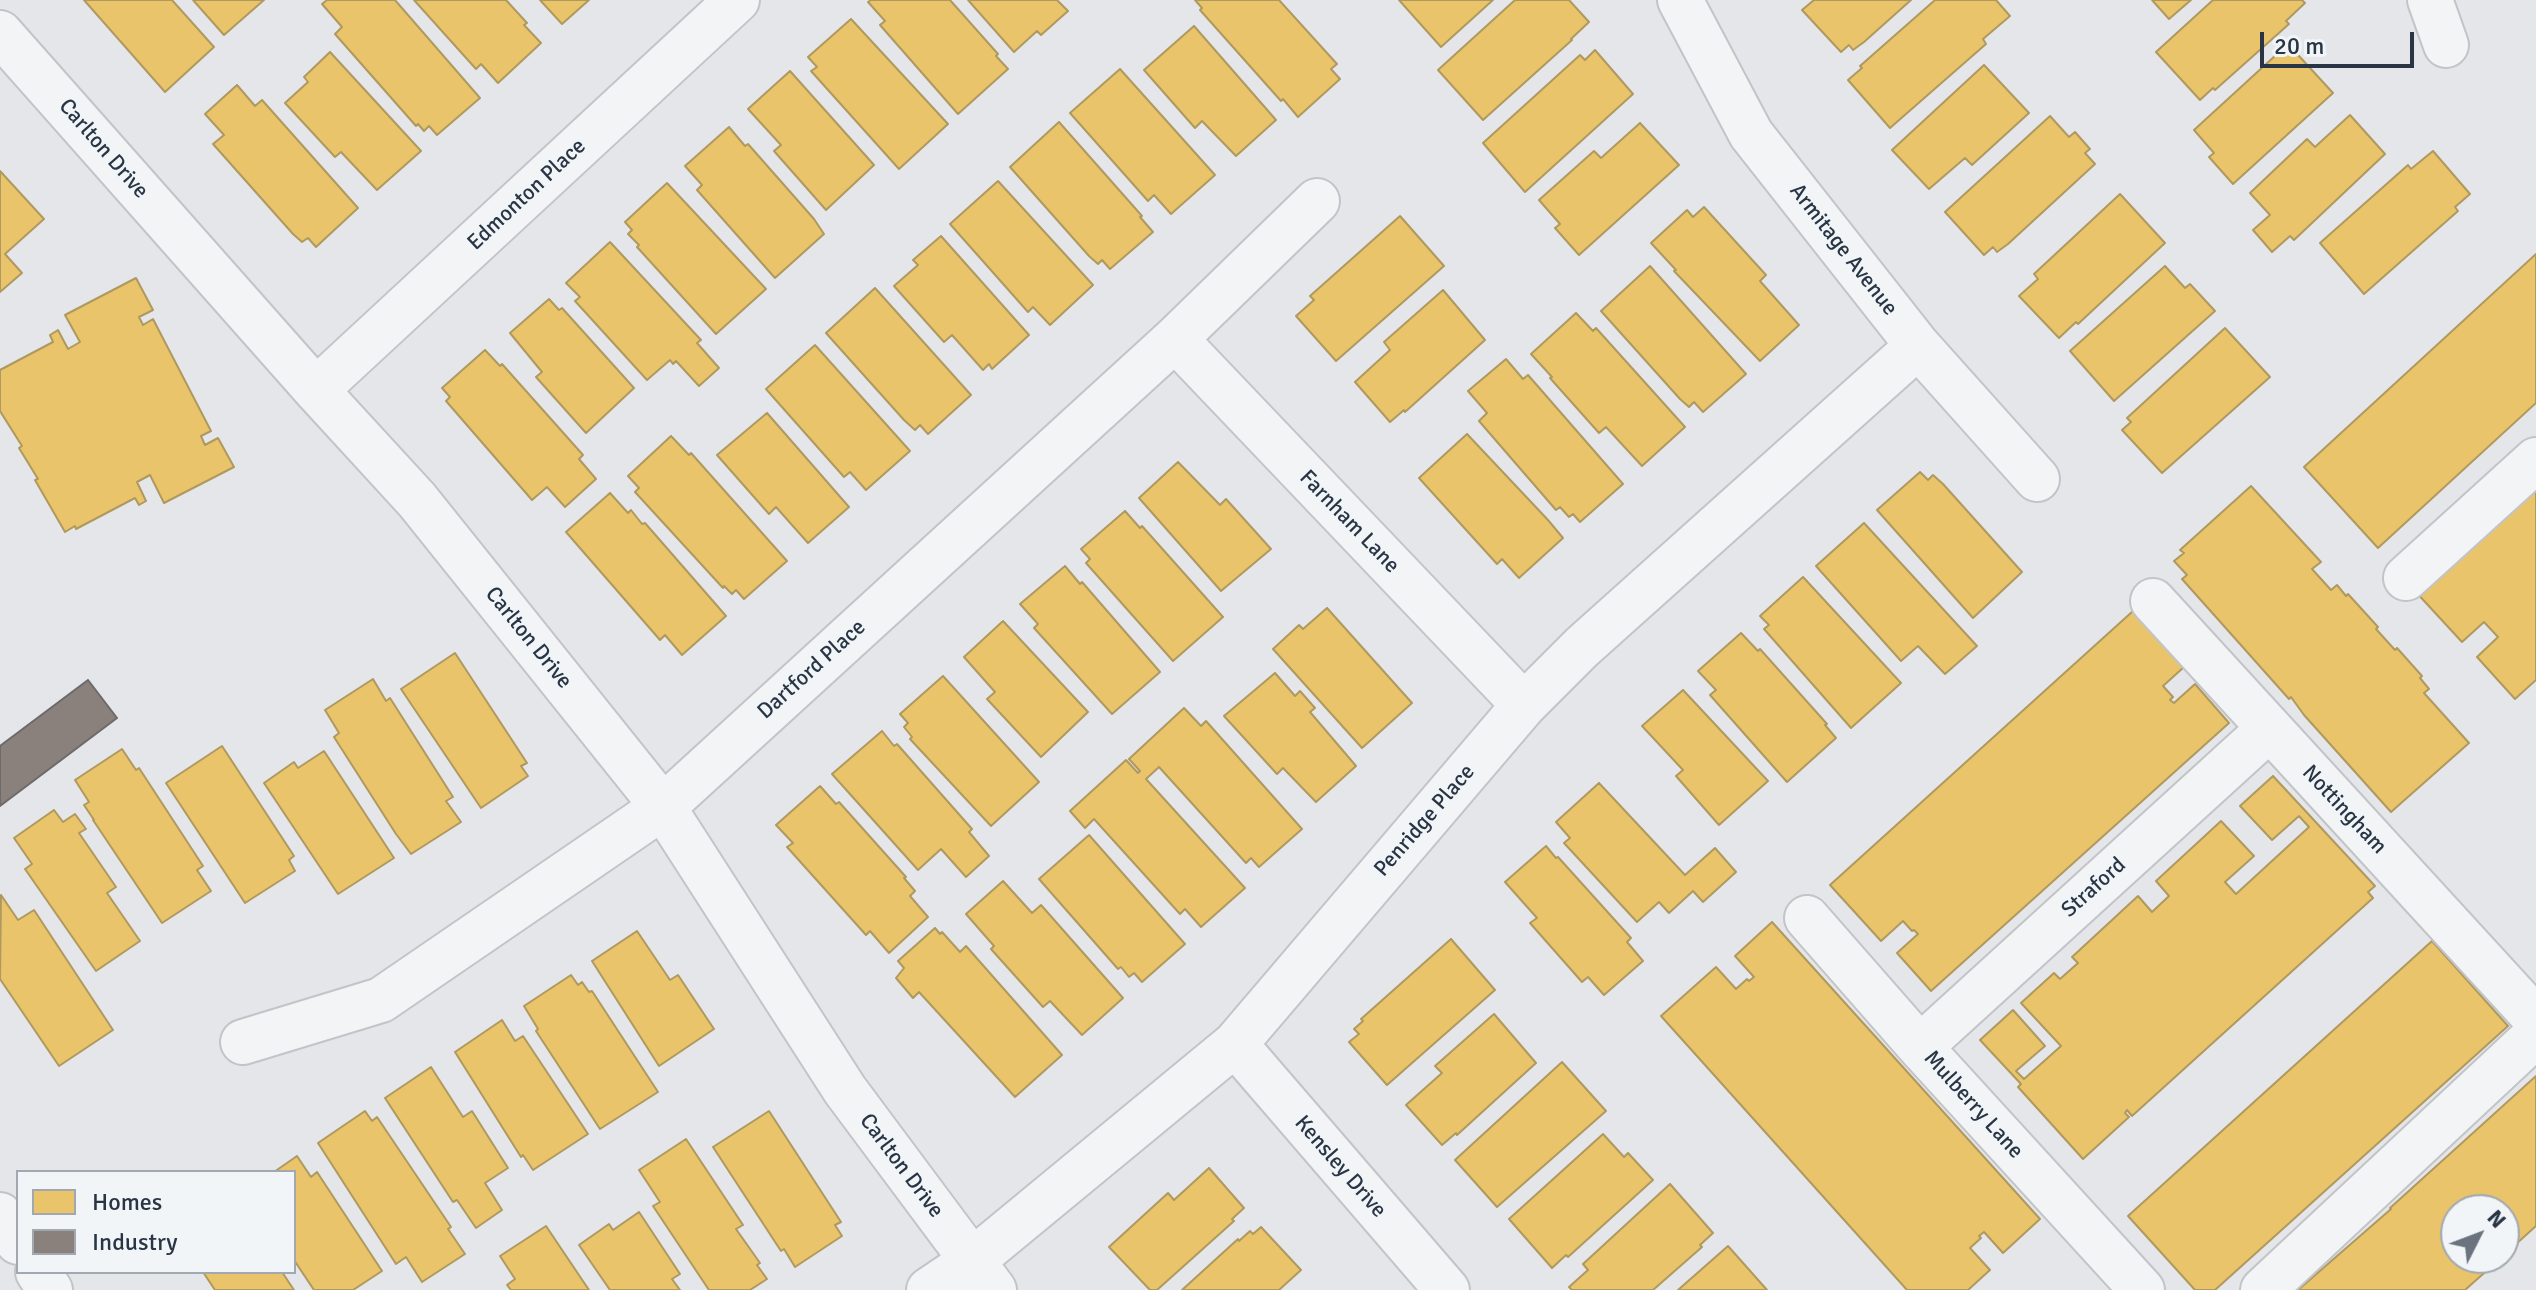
<!DOCTYPE html>
<style>
body{margin:0}
#map{position:relative;width:2536px;height:1290px;overflow:hidden;background:#e4e6e9;font-family:Signika,sans-serif}
canvas{display:block}
.legend{position:absolute;left:16px;top:1170px;width:280px;height:104px;box-sizing:border-box;background:#f1f5f8;border:2px solid #a1a8b0;margin:0;padding:10px 14px;list-style:none;font-size:24px;color:#293544}
.legend li{display:flex;align-items:center;gap:16px;height:40px}
.legend b{width:40px;border:2px solid #a1a8b0}
.north{position:absolute;left:2440px;top:1194px;width:80px;height:80px;box-sizing:border-box;background:#f1f5f8;border:2px solid #a1a8b0;border-radius:50%;rotate:48deg;font-size:22px;font-weight:700;line-height:32px;text-align:center;color:#293544}
.north::after{content:'';display:block;margin:auto;width:28px;height:36px;background:#6a737e;clip-path:polygon(50% 0,100% 100%,50% 72%,0 100%)}
.scale{position:absolute;left:2260px;top:32px;width:154px;height:36px;box-sizing:border-box;border:4px solid #293544;border-top:0;padding-left:10px;font-size:24px;line-height:28px;white-space:nowrap;color:#293544;-webkit-text-stroke:6px #f1f5f8;paint-order:stroke}
</style>
<div id="map">
<canvas width="2536" height="1290"></canvas>
<ul class="legend">
<li><b style="height:22px;background:#e9c46a"></b>Homes</li>
<li><b style="height:22px;background:#8a817c"></b>Industry</li>
</ul>
<div class="north">N</div>
<div class="scale">20 m</div>
</div>
<script>
const context = document.querySelector('canvas').getContext('2d');
context.lineJoin = 'round';
function fillPath(path, color) {
  context.fillStyle = color;
  context.fill(path, 'evenodd');
}
function poly(rows) {
  const path = new Path2D();
  for (const r of rows) {
    path.moveTo(r[0], r[1]);
    for (let i = 2; i < r.length; i += 2) path.lineTo(r[i], r[i + 1]);
  }
  return path;
}
function trace(path, color, width, dash) {
  context.strokeStyle = color;
  context.lineWidth = width;
  context.lineCap = dash ? 'butt' : 'round';
  context.setLineDash(dash || []);
  context.stroke(path);
}
function drawText(font, color, halo, rows, align = 'center') {
  context.font = font + ' Signika,sans-serif';
  context.lineWidth = 8;
  context.setLineDash([]);
  context.textBaseline = 'middle';
  context.strokeStyle = halo;
  context.fillStyle = color;
  for (const [text, x, y, turn = 0] of rows) {
    context.save();
    context.translate(x, y);
    context.rotate((+turn || 0) * Math.PI / 180);
    context.textAlign = isNaN(turn) ? turn : align;
    if (halo) context.strokeText(text, 0, 0);
    context.fillText(text, 0, 0);
    context.restore();
  }
}
const homes = poly([
 [84,0,172,0,214,47,165,92,84,0],
 [193,0,264,0,224,35,193,0],
 [327,0,395,0,480,98,437,135,429,126,424,131,418,124,416,126,335,34,342,27,322,4,327,0],
 [414,0,506,0,527,23,524,25,541,43,498,83,481,64,476,69,414,0],
 [540,0,589,0,562,24,540,0],
 [871,0,950,0,998,54,996,56,1008,69,958,114,880,25,885,21,868,2,871,0],
 [968,0,1057,0,1068,11,1041,35,1037,31,1014,52,968,0],
 [1195,0,1279,0,1337,64,1331,69,1340,79,1298,117,1283,99,1281,101,1200,10,1202,8,1195,0],
 [1399,0,1493,0,1441,47,1399,0],
 [1515,0,1569,0,1589,22,1571,39,1572,40,1483,120,1438,70,1515,0],
 [1814,0,1911,0,1864,42,1853,50,1849,45,1841,52,1802,10,1814,0],
 [1935,0,1996,0,2010,16,1983,39,1986,44,1890,128,1848,80,1862,68,1860,66,1935,0],
 [2152,0,2191,0,2169,19,2152,0],
 [2213,0,2302,0,2305,3,2286,21,2289,24,2215,90,2213,88,2200,100,2156,52,2213,0],
 [851,19,948,124,899,169,811,71,817,67,808,57,851,19],
 [1194,26,1276,120,1236,156,1202,121,1195,128,1144,70,1194,26],
 [2288,44,2333,93,2233,184,2209,157,2214,153,2194,130,2288,44],
 [1595,50,1633,94,1525,192,1483,143,1580,55,1585,60,1595,50],
 [330,52,421,151,377,190,341,152,335,157,285,103,308,82,304,77,330,52],
 [1984,65,2029,113,1972,165,1965,158,1929,189,1892,150,1984,65],
 [1120,69,1215,175,1171,214,1154,195,1148,201,1070,113,1120,69],
 [790,71,874,165,826,210,774,151,781,145,748,109,790,71],
 [237,85,255,106,262,100,358,208,316,247,308,238,302,242,293,234,213,144,224,135,205,114,237,85],
 [2350,115,2385,154,2294,240,2290,236,2272,252,2253,230,2270,215,2250,193,2307,139,2315,147,2350,115],
 [2050,116,2069,137,2075,132,2090,149,2085,153,2095,164,2008,244,1997,252,1993,247,1984,255,1945,212,2050,116],
 [1059,122,1142,216,1140,217,1153,232,1110,269,1102,260,1098,264,1089,256,1010,167,1059,122],
 [1640,123,1679,165,1579,255,1555,228,1560,224,1539,200,1594,151,1601,158,1640,123],
 [729,127,745,146,748,144,814,219,824,234,775,278,697,190,702,185,685,166,729,127],
 [2433,151,2470,194,2455,207,2458,211,2364,294,2320,243,2408,165,2411,169,2433,151],
 [0,171,44,219,5,254,22,273,0,292,0,171],
 [998,181,1093,285,1050,325,1033,307,1028,312,950,224,998,181],
 [667,183,766,289,716,334,637,247,639,245,628,234,632,230,625,222,667,183],
 [2120,194,2165,243,2078,324,2076,322,2059,338,2019,296,2038,279,2034,274,2120,194],
 [1704,207,1766,275,1760,281,1799,325,1760,361,1674,271,1676,270,1651,243,1687,210,1693,217,1704,207],
 [1400,216,1444,266,1336,361,1296,316,1314,300,1310,296,1400,216],
 [941,236,1029,335,992,369,989,364,983,370,952,335,944,342,894,286,918,265,913,260,941,236],
 [610,242,701,340,697,343,719,368,699,386,676,361,673,364,670,360,647,380,575,301,580,297,566,283,610,242],
 [2536,254,2536,403,2378,548,2304,467,2536,254],
 [1650,266,1746,374,1703,412,1694,402,1689,407,1680,399,1601,311,1650,266],
 [2165,266,2185,288,2190,284,2215,311,2114,401,2070,351,2165,266],
 [136,278,153,310,139,317,143,325,153,319,211,431,201,436,205,445,218,438,234,467,164,503,150,475,137,482,146,501,139,505,135,498,76,529,75,526,65,532,35,480,38,479,19,448,22,446,0,411,0,370,53,342,50,335,58,330,68,349,80,342,65,315,136,278],
 [875,288,971,395,928,434,920,425,915,430,904,420,826,333,875,288],
 [1443,290,1485,340,1405,412,1404,410,1390,422,1355,382,1390,350,1384,342,1443,290],
 [549,299,559,310,562,308,634,388,586,433,536,377,542,372,510,333,549,299],
 [1576,313,1593,331,1596,328,1685,427,1642,466,1606,427,1599,433,1550,378,1552,377,1531,354,1576,313],
 [2225,328,2270,377,2162,473,2122,430,2131,422,2127,418,2225,328],
 [815,345,910,451,866,490,850,472,844,477,766,389,815,345],
 [485,350,500,366,502,364,583,455,579,459,596,479,565,507,547,487,532,500,446,401,450,397,442,388,485,350],
 [1506,359,1523,379,1528,375,1623,484,1580,522,1573,514,1569,517,1560,507,1556,510,1479,421,1487,413,1468,391,1506,359],
 [767,413,849,507,808,543,776,507,769,514,717,455,767,413],
 [1467,434,1548,520,1563,538,1519,578,1502,559,1497,564,1419,478,1467,434],
 [671,436,689,455,691,453,787,561,744,599,736,590,732,594,724,586,723,588,635,492,639,488,628,476,671,436],
 [1178,462,1220,505,1226,499,1271,549,1221,591,1139,498,1178,462],
 [1920,472,1928,480,1933,475,1943,484,2022,572,1973,618,1877,510,1920,472],
 [2536,480,2536,680,2515,699,2477,657,2498,637,2484,622,2462,642,2414,590,2536,480],
 [2251,486,2321,562,2312,569,2331,590,2337,585,2346,596,2348,594,2378,627,2376,629,2395,650,2397,648,2422,676,2420,678,2429,689,2424,693,2469,743,2391,812,2304,715,2291,697,2289,699,2182,579,2187,575,2174,561,2184,553,2180,550,2251,486],
 [610,493,628,513,631,510,642,524,645,523,726,616,682,655,665,635,660,640,566,532,610,493],
 [1125,511,1140,528,1142,526,1223,617,1173,661,1086,563,1090,559,1081,549,1125,511],
 [1864,523,1977,646,1945,674,1918,646,1901,661,1816,566,1864,523],
 [1065,566,1080,584,1082,582,1160,672,1112,714,1034,628,1038,624,1020,604,1065,566],
 [1803,577,1901,683,1851,728,1764,629,1769,625,1760,616,1803,577],
 [1327,608,1412,703,1362,748,1273,649,1299,625,1303,629,1327,608],
 [2133,611,2184,667,2163,686,2173,697,2170,700,2174,703,2195,684,2229,723,1931,991,1897,953,1918,934,1914,930,1912,931,1903,921,1881,941,1830,885,2133,611],
 [1003,621,1088,712,1041,757,987,699,995,692,964,657,1003,621],
 [1741,633,1758,651,1760,649,1827,724,1825,725,1836,738,1787,782,1710,695,1716,690,1698,671,1741,633],
 [455,653,527,763,521,766,528,776,481,808,401,689,455,653],
 [1275,673,1295,696,1300,691,1315,708,1310,712,1356,766,1316,802,1283,768,1277,774,1224,716,1275,673],
 [943,676,1039,782,991,826,910,739,912,737,904,727,908,723,900,714,943,676],
 [373,679,386,701,390,698,453,797,446,801,461,822,411,854,396,834,334,737,339,733,325,710,373,679],
 [1683,690,1768,781,1719,825,1676,776,1683,770,1642,726,1683,690],
 [1184,708,1201,726,1206,721,1302,829,1259,867,1251,858,1246,863,1159,767,1146,779,1245,888,1201,927,1185,909,1180,914,1094,819,1085,828,1070,811,1126,760,1138,773,1140,771,1129,759,1184,708],
 [882,731,894,746,897,744,972,829,969,832,989,856,966,877,941,849,918,870,832,774,882,731],
 [222,746,294,856,289,860,295,871,245,903,166,783,222,746],
 [122,749,136,770,139,768,203,866,197,870,211,891,162,923,93,820,94,820,84,805,89,802,75,780,122,749],
 [324,751,394,858,338,894,264,783,294,762,298,768,324,751],
 [2273,776,2375,886,2368,892,2373,898,2132,1116,2127,1110,2125,1113,2129,1117,2083,1159,2018,1087,2021,1084,1980,1040,2013,1010,2045,1046,2016,1071,2024,1079,2061,1046,2021,1003,2054,973,2060,979,2078,963,2072,957,2138,896,2152,912,2169,896,2156,881,2221,821,2254,856,2225,882,2236,894,2309,827,2299,816,2272,840,2240,806,2273,776],
 [1599,783,1685,875,1715,848,1736,872,1703,902,1693,891,1669,913,1659,902,1637,922,1564,843,1570,838,1556,822,1599,783],
 [820,786,836,804,839,802,906,877,904,878,915,891,910,896,928,917,889,953,870,931,866,935,787,847,793,843,776,825,820,786],
 [54,810,63,822,75,814,86,829,79,833,116,887,107,893,140,941,96,971,25,869,32,864,14,838,54,810],
 [1089,835,1185,944,1142,982,1134,973,1129,977,1121,967,1118,969,1039,879,1089,835],
 [1546,846,1556,858,1558,857,1631,938,1627,942,1643,961,1604,995,1588,977,1582,982,1530,923,1537,918,1505,882,1546,846],
 [1003,881,1032,913,1041,905,1123,998,1082,1035,1050,1001,1043,1007,991,949,994,946,966,914,1003,881],
 [1,895,18,920,34,910,113,1030,59,1066,0,979,1,895],
 [1772,922,2040,1219,2003,1253,1984,1232,1979,1236,1981,1238,1970,1248,1990,1270,1968,1290,1907,1290,1661,1016,1716,967,1736,989,1747,979,1749,981,1754,977,1735,956,1772,922],
 [935,928,940,934,942,932,960,952,966,946,1062,1055,1015,1097,919,992,913,998,896,978,904,968,898,961,935,928],
 [637,931,670,980,678,975,714,1029,659,1066,592,961,637,931],
 [1451,939,1495,990,1387,1085,1349,1042,1359,1034,1354,1029,1363,1021,1361,1019,1451,939],
 [2432,941,2508,1026,2215,1290,2195,1290,2128,1216,2432,941],
 [571,975,578,985,582,982,589,992,592,991,658,1092,600,1129,536,1031,538,1029,524,1006,571,975],
 [1494,1014,1536,1063,1457,1135,1456,1133,1442,1145,1406,1105,1442,1073,1435,1066,1494,1014],
 [502,1020,515,1041,523,1036,588,1134,533,1170,523,1155,521,1157,455,1052,502,1020],
 [1562,1062,1606,1111,1497,1207,1455,1160,1562,1062],
 [431,1067,463,1117,472,1111,508,1168,485,1183,502,1210,476,1228,457,1200,453,1202,385,1098,431,1067],
 [2536,1076,2536,1226,2504,1255,2504,1210,2456,1210,2456,1258,2501,1258,2465,1290,2298,1290,2391,1209,2390,1208,2536,1076],
 [365,1111,372,1121,377,1117,451,1227,448,1229,465,1254,422,1282,406,1257,396,1264,318,1143,365,1111],
 [769,1111,841,1222,835,1225,842,1236,795,1267,784,1249,781,1251,713,1147,769,1111],
 [1603,1134,1624,1157,1628,1153,1653,1180,1568,1257,1566,1255,1552,1268,1509,1219,1603,1134],
 [686,1139,743,1225,736,1229,760,1263,757,1265,767,1279,750,1290,709,1290,653,1206,660,1202,639,1170,686,1139],
 [297,1156,311,1177,317,1172,382,1271,353,1290,314,1290,294,1260,294,1172,274,1172,297,1156],
 [1209,1168,1244,1208,1232,1219,1234,1221,1157,1290,1150,1290,1109,1247,1168,1193,1174,1200,1209,1168],
 [1670,1184,1713,1233,1700,1245,1702,1247,1653,1290,1572,1290,1569,1287,1588,1270,1583,1264,1670,1184],
 [639,1212,680,1274,672,1279,680,1290,610,1290,579,1245,609,1224,613,1230,639,1212],
 [546,1226,589,1290,511,1290,507,1285,515,1279,500,1256,546,1226],
 [1261,1227,1301,1270,1279,1290,1182,1290,1238,1239,1239,1241,1250,1231,1253,1234,1261,1227],
 [1728,1246,1767,1290,1678,1290,1728,1246],
 [203,1272,282,1272,294,1290,215,1290,203,1272]
]);
fillPath(homes, '#e9c46a');
trace(homes, '#af995f', 2);
const industry = poly([
 [88,680,117,718,0,806,0,746,88,680]
]);
fillPath(industry, '#8a817c');
trace(industry, '#6d6a6b', 2);
const minor = poly([
 [1680,0,1751,134,1918,346,2037,479],
 [2430,0,2446,45],
 [0,33,316,390,417,500,663,807,845,1090,994,1290],
 [1175,339,1524,705],
 [316,390,737,0],
 [2406,578,2536,460],
 [2153,601,2536,1019],
 [1807,918,1920,1047,2142,1290],
 [243,1042,381,1000,663,807,1175,339,1317,201],
 [1235,1044,1447,1290],
 [1920,1047,2269,729],
 [0,1215,18,1242],
 [38,1272,50,1290],
 [929,1290,972,1261,1235,1044,1524,705,1582,647,1918,346],
 [2263,1290,2536,1035]
]);
trace(minor, '#c2c4c7', 48);
trace(minor, '#f3f4f6', 44);
drawText('22px', '#293544', '#f1f5f8', [
 ["Carlton Drive",103,149,49],
 ["Edmonton Place",527,195,-43],
 ["Armitage Avenue",1843,250,52],
 ["Farnham Lane",1349,522,46],
 ["Carlton Drive",528,638,51],
 ["Dartford Place",812,670,-42],
 ["Nottingham",2344,810,47],
 ["Penridge Place",1425,821,-49],
 ["Straford",2094,888,-42],
 ["Mulberry Lane",1973,1105,48],
 ["Carlton Drive",901,1166,53],
 ["Kensley Drive",1340,1167,49]
]);
</script>
